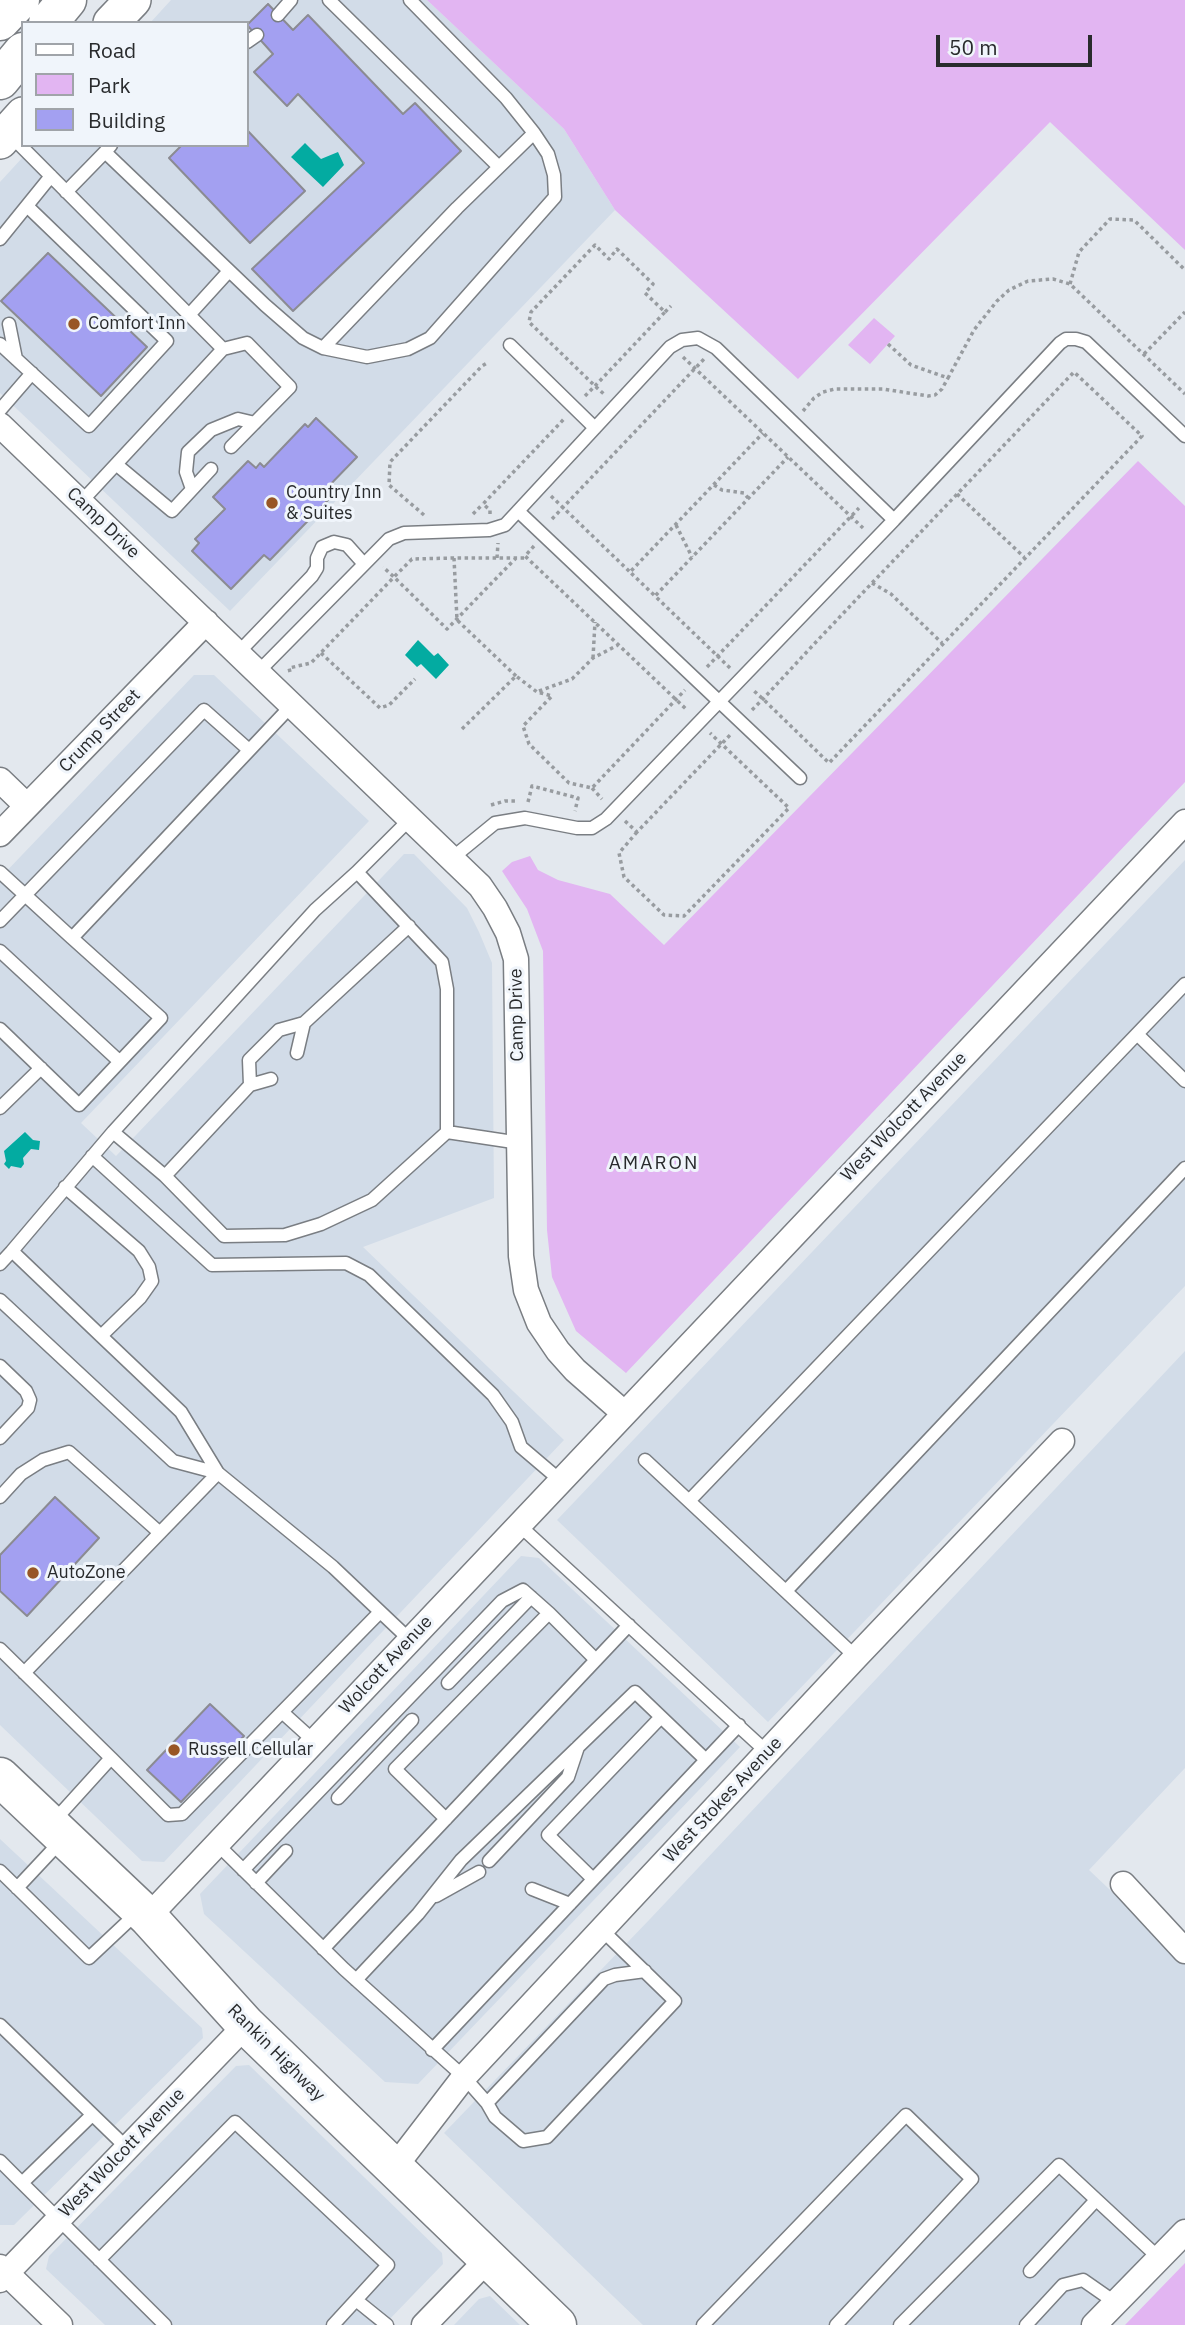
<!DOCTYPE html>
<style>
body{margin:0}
#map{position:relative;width:1185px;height:2325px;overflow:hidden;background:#e3e8ee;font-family:"IBM Plex Sans",sans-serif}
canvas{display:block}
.legend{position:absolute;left:21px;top:21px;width:228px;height:126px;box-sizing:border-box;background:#f0f5fb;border:2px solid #a0a4a9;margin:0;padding:9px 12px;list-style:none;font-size:21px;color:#292b2d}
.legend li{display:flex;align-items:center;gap:14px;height:35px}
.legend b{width:35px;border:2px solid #a0a4a9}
.scale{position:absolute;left:936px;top:35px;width:156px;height:32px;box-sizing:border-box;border:4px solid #292b2d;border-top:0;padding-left:9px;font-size:21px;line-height:24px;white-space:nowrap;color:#292b2d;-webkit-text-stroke:5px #f0f5fb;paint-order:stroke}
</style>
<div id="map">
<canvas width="1185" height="2325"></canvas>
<ul class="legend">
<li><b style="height:9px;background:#fff"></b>Road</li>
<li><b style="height:19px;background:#e2b5f2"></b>Park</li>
<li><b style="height:19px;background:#a3a0f1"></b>Building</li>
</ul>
<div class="scale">50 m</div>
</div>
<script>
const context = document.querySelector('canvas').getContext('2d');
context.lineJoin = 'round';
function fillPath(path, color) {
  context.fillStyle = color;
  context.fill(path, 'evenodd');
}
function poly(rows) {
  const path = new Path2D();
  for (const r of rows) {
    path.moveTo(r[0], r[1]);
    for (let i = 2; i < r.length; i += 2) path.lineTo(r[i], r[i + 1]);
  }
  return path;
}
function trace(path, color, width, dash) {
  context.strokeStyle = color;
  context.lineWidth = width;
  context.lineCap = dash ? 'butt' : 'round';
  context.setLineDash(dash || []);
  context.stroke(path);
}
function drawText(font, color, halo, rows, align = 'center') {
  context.font = font + ' "IBM Plex Sans",sans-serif';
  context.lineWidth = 6;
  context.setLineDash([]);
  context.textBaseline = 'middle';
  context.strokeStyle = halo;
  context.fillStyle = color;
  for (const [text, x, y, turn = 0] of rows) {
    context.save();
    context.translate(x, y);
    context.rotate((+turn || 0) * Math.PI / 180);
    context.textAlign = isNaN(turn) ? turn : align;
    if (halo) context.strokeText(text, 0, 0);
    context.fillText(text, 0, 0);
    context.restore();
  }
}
fillPath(poly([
 [171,0,427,0,564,129,615,210,230,611,0,393,0,182,34,145,247,145,247,23,150,23],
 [194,675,214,675,369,821,81,1123,116,1156,404,854,414,854,467,908,479,932,492,963,494,1198,363,1247,564,1440,164,1862,142,1861,0,1725,0,878],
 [1185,860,1185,1286,768,1722,557,1520],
 [1185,1351,1185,1768,1089,1870,1185,1961,1185,2223,1088,2325,643,2325,444,2133,650,1919],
 [521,1556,539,1558,740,1747,418,2084,385,2082,204,1914,200,1894],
 [0,1839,202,2028,203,2038,14,2225,0,2225],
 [249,2065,442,2253,443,2264,384,2325,105,2325,46,2269,49,2256,236,2066],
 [490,2296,520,2325,454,2325,479,2299]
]), '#d2dce8');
fillPath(poly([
 [427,0,1185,0,1185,250,1050,122,798,379,615,210,564,129],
 [874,318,895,336,870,364,848,345],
 [1138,461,1185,506,1185,782,626,1373,576,1331,552,1277,547,1230,543,951,527,909,502,871,512,862,530,856,538,870,558,880,610,894,664,945],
 [1185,2263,1185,2325,1125,2325]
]), '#e2b5f2');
fillPath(poly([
 [305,143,321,159,338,152,344,165,323,187,291,157],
 [418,640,434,656,438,653,449,665,436,679,421,664,417,667,405,655],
 [25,1132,33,1140,40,1141,39,1150,31,1149,23,1158,24,1164,21,1168,11,1166,9,1169,4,1164,6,1161,4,1151]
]), '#03aba1');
const building = poly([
 [268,4,293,30,308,15,403,114,415,103,461,151,293,311,252,269,364,163,298,94,287,106,254,72,273,54,247,25,268,4],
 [247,130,305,191,250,243,169,158,182,145,247,145,247,130],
 [48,253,147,347,101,396,1,301,48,253],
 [316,418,357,457,324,491,331,497,270,560,264,555,231,589,192,551,199,543,195,539,225,509,213,497,248,461,256,468,260,463,264,467,305,424,308,427,316,418],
 [55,1497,99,1538,27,1616,0,1591,0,1555,55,1497],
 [210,1704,244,1736,181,1802,147,1770,210,1704]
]);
fillPath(building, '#a3a0f1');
trace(building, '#8b8b92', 2);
const service = poly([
 [329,0,499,167],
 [278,15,291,0],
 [247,42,257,35],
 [8,133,223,349,81,502],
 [111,145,105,152,265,305,303,338,323,348,457,208,534,133,506,98,410,0],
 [66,192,105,152],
 [0,239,51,176],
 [189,315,229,271],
 [9,324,16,359],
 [0,344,89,426,167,341,27,206],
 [510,345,595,428],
 [323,348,367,357,408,349,430,338,555,197,554,175,548,154,534,133],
 [223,349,247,343,290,387,231,447],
 [0,410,32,373],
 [117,465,172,511,211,469],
 [192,489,186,472,188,452,211,430,238,419,255,423],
 [518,511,800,778],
 [894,520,1060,343,1066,339,1076,339,1086,342,1185,436],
 [238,653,312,576,317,568,317,558,322,547,334,542,347,545,364,564],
 [258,672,389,539,404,533,489,530,505,525,670,347,682,340,698,338,716,348,894,520,606,819,592,828,577,828,525,818,495,823,451,859],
 [410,819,357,872,442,962,447,989,447,1132,520,1143],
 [0,872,72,938,292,705],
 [357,872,315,910,113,1132,165,1176,224,1236,285,1235,321,1224,372,1200,447,1132],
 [0,921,204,710,249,750],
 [0,951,119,1061],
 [0,1029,79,1105,161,1018,72,938],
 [1137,1034,1185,1081],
 [297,1053,304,1023],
 [250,1085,271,1079],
 [0,1108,41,1068],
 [92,1156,212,1265,346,1263,369,1275,493,1395,512,1422,521,1447,561,1481],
 [165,1176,250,1085,249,1060,279,1030,304,1023,409,926],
 [65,1187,139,1251,149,1267,152,1281,140,1298,101,1336],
 [12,1251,113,1132],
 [0,1264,12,1251,101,1336,181,1412,218,1473],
 [0,1300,173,1461,218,1473],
 [0,1366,26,1391,30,1400,28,1408,0,1438],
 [645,1460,856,1657],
 [0,1497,21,1474,43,1460,69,1452,160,1533],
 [689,1501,1185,984],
 [519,1525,768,1753],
 [786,1591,1185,1168],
 [0,1649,111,1758,53,1822],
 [24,1673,218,1473,333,1567,410,1640],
 [448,1683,531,1597],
 [282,1712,314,1741],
 [111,1758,168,1815,182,1814,380,1612],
 [338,1798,412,1720],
 [446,1819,395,1769,549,1613,596,1660],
 [217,1844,344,1969,464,2077,487,2103,495,2117,523,2141,547,2137,675,2001,602,1930],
 [489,1861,568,1777,578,1747],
 [243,1870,502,1601,523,1590,549,1613],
 [0,1871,89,1958,138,1912],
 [593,1879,548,1835,661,1717],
 [256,1883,286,1851],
 [17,1888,61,1841],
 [532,1889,570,1904],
 [436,1896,479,1872],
 [323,1949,629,1625],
 [356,1980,418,1914,461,1860,635,1692,706,1760],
 [0,2025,127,2148],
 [432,2050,739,1725],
 [487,2103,604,1979,615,1975,645,1971],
 [92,2115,22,2183,165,2325],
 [0,2161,22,2183],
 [99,2260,235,2122,388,2265,356,2300],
 [1030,2271,1096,2200],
 [333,2325,356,2300,387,2325],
 [703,2325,906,2115,972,2179,836,2325],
 [900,2325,1059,2165,1159,2258],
 [1026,2325,1063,2285,1083,2280,1116,2303]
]);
const minor = poly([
 [0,425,480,886,495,908,508,933,516,959,521,1256,526,1290,539,1323,558,1351,575,1370,624,1413],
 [0,780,27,806],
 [0,834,206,622],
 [1123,1884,1185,1951],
 [148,1917,1185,822],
 [394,2168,464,2077,856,1657,1062,1441],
 [0,2267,60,2325],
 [0,2280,246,2025],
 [424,2325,488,2259],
 [1094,2325,1185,2232]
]);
const secondary = poly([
 [111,23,133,0],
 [0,141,23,115]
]);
const trunk = poly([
 [0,1777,148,1917,246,2025,557,2325]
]);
const motorway = poly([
 [0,21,20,0],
 [48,23,67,0],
 [0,80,23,52]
]);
trace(service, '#7a7e83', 15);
trace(minor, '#7a7e83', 27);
trace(secondary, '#7a7e83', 38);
trace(trunk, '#7a7e83', 41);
trace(motorway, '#7a7e83', 41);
trace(poly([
 [1070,284,1079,252,1110,219,1134,220,1185,270],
 [665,312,671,306],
 [888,344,911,365,948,378,974,330,997,301,1009,290,1028,281,1053,279,1070,284,1185,394],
 [1144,354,1185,312],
 [683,357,863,528],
 [585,396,595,386,665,312,645,293,653,284,617,249,609,259,595,245,531,312,529,322,595,386,605,395],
 [803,411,814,398,823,392,835,389,883,389,928,396,935,395,942,389,948,378],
 [714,485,722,490,744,493,748,498],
 [957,494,1024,557],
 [551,496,630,572],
 [473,514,483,504],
 [490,514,490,510,483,504,564,419],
 [424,515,389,485,390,462,482,366,487,363],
 [552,519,704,359],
 [676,525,692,557],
 [534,546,525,556,687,710],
 [454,558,412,559,394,577,447,629,516,558],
 [497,558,498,543],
 [872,583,891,594,942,643],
 [654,595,630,572,763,433],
 [321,653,380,708,389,705,415,679],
 [593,658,595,622],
 [707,667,859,508],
 [730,668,655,596,788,457],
 [290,672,289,668,311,663,394,577,383,567],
 [516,676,457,620,454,558,525,558],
 [539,691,572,679,593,658,618,645],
 [752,710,763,699,816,642,872,583,1074,372,1142,436,829,763,763,699,753,690],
 [462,729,516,676,537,692,552,696,523,726,529,744,569,783,592,788,685,690],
 [592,788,602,799],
 [528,802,532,786,578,798,575,811],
 [491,805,505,801,517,801],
 [625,821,637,832,732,733],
 [637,832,619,853,624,877,664,915,684,916,789,808,710,733]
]), '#989ca0', 3.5, [3.5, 3.5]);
trace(service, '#fff', 12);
trace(minor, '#fff', 24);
trace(secondary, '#fff', 35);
trace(trunk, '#fff', 38);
trace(motorway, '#fff', 38);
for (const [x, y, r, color] of [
 [74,324,7,"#985625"],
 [272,503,7,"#985625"],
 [33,1573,7,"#985625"],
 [174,1750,7,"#985625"]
]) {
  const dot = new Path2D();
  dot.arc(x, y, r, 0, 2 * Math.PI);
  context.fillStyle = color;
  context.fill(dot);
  trace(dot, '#f0f5fb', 2.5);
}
drawText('18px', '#292b2d', '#f0f5fb', [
 ["Comfort Inn",88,324],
 ["Country Inn",286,493],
 ["& Suites",286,514],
 ["AutoZone",47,1573],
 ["Russell Cellular",188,1750]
], 'left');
drawText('18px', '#292b2d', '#f0f5fb', [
 ["Camp Drive",103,523,44],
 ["Crump Street",100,731,-46],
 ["Camp Drive",517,1015,-91],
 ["West Wolcott Avenue",904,1117,-46],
 ["Wolcott Avenue",386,1665,-47],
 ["West Stokes Avenue",723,1800,-47],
 ["Rankin Highway",276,2053,45],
 ["West Wolcott Avenue",122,2153,-46]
]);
context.letterSpacing = '2px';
drawText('19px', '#292b2d', '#f0f5fb', [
 ["AMARON",654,1164]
]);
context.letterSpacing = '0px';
</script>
